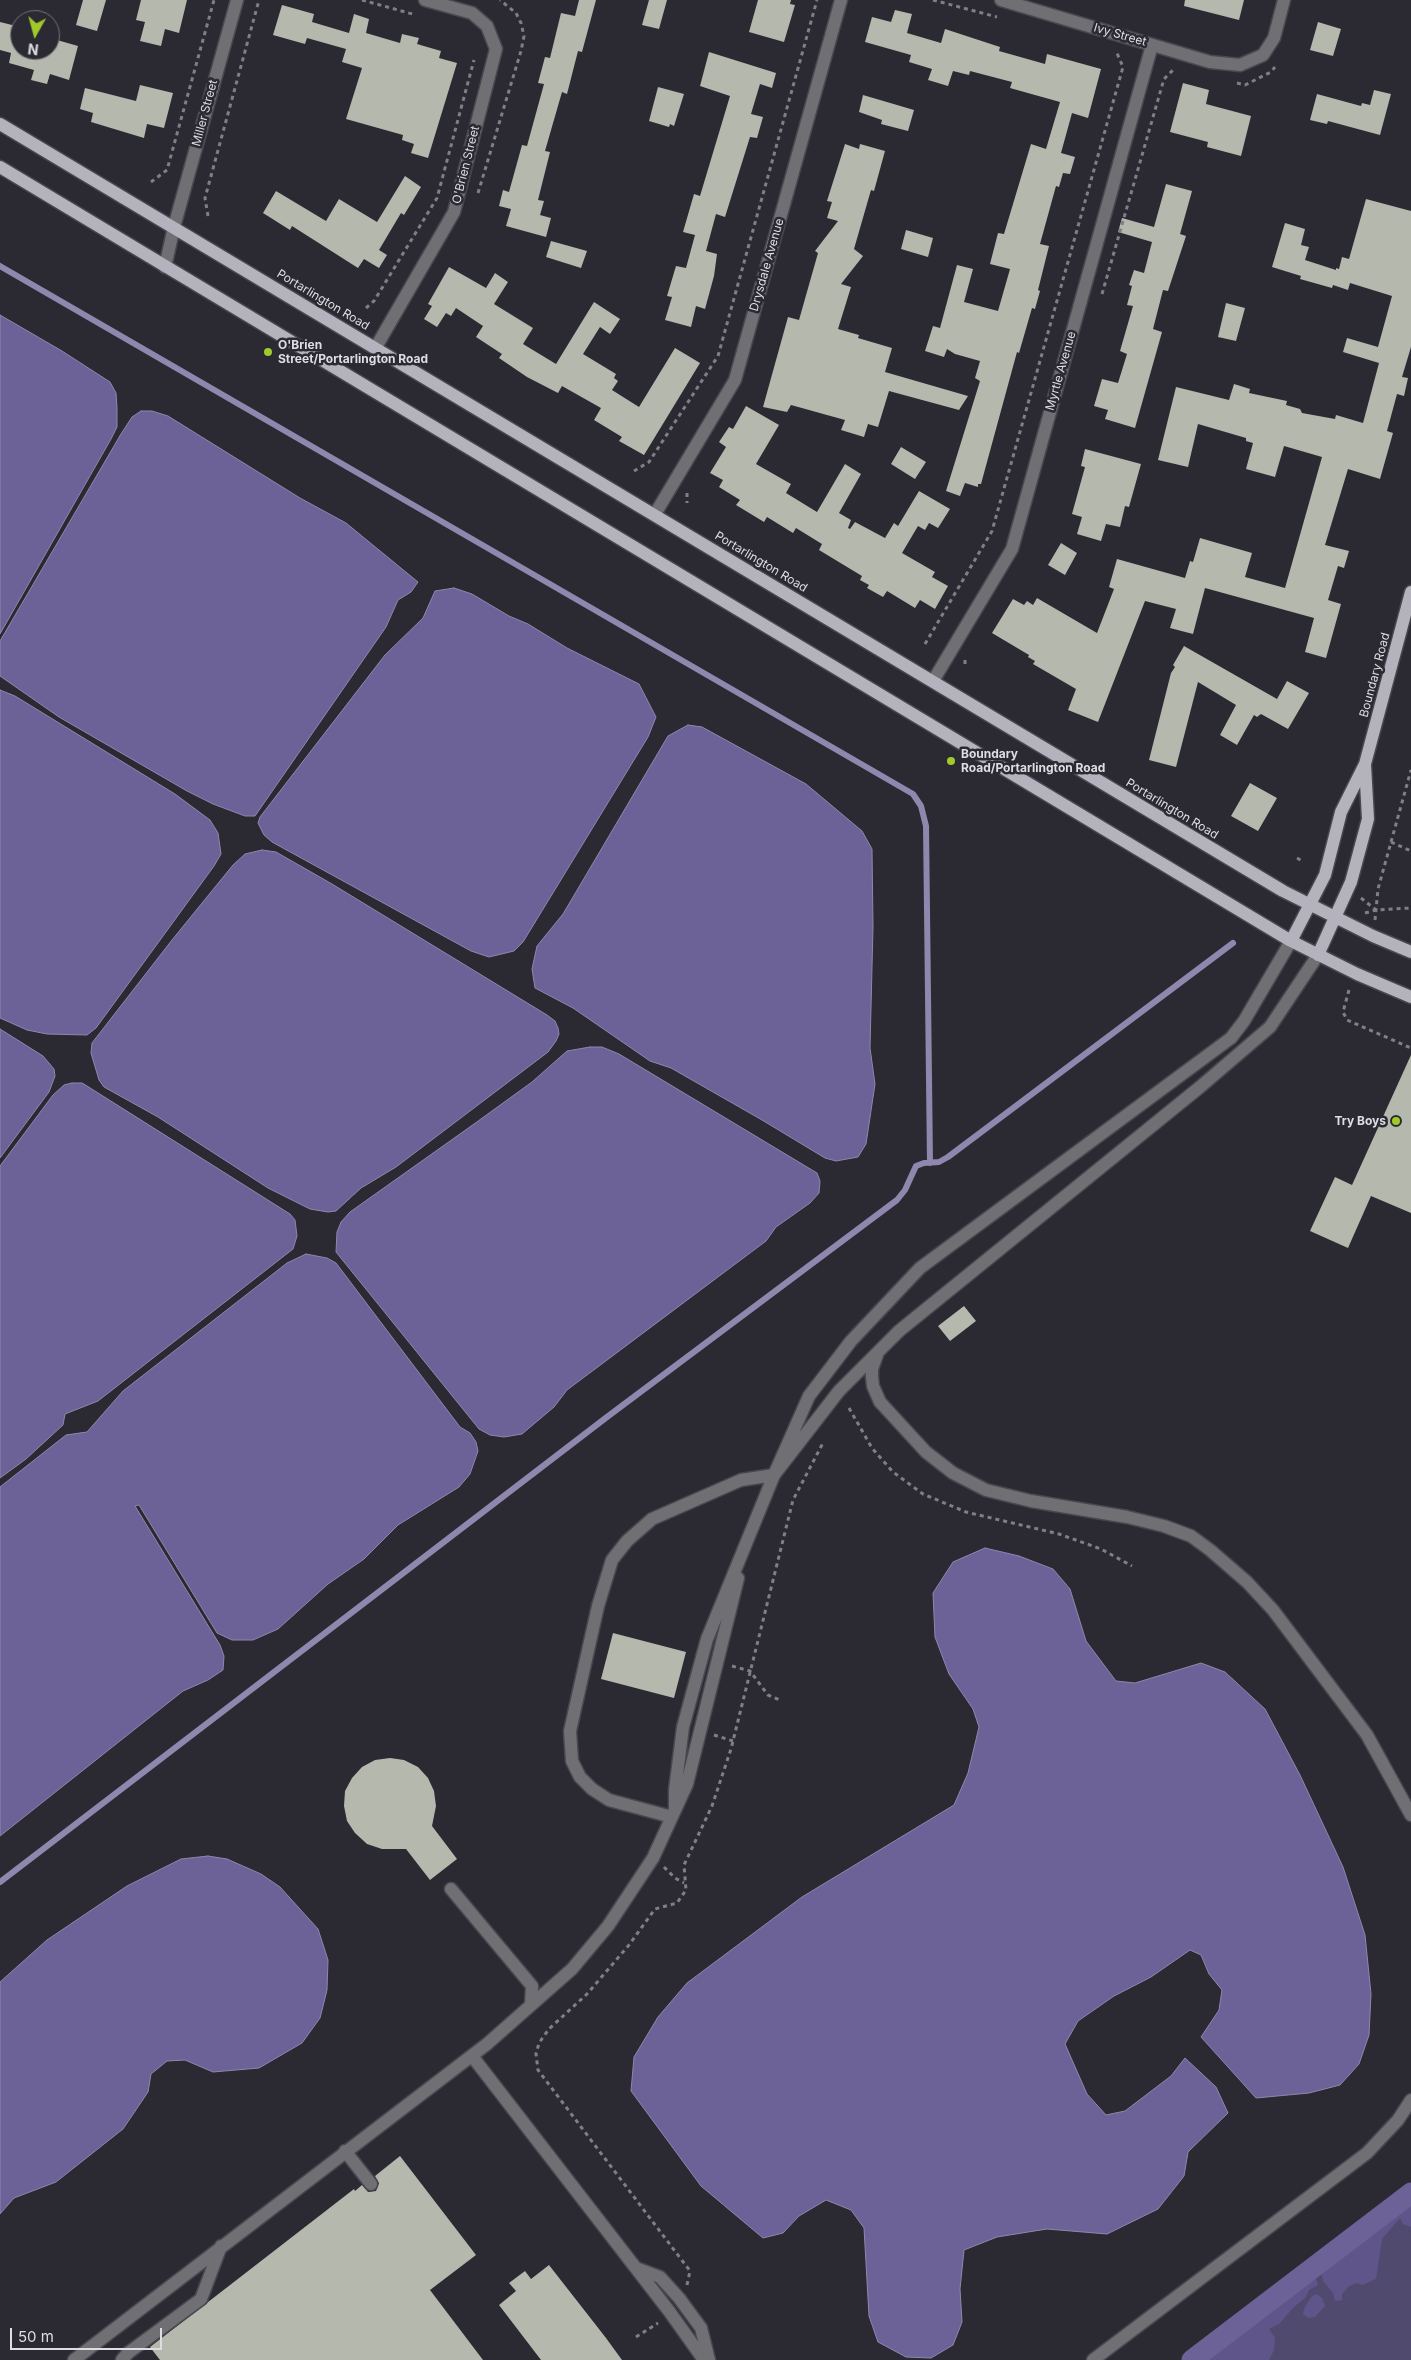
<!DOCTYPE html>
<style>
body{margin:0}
#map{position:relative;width:1411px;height:2360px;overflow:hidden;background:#2b2a33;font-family:Inter,sans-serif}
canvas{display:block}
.north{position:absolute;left:10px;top:10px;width:50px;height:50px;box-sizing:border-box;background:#2b2a33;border:1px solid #737279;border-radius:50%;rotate:187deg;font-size:14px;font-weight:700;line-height:20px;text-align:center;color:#dedde3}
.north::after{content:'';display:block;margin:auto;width:18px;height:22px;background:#a1c929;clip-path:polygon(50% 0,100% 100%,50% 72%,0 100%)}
.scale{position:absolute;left:10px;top:2328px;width:152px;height:22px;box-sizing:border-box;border:2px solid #dedde3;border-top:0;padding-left:6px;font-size:15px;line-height:18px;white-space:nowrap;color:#dedde3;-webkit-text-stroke:4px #2b2a33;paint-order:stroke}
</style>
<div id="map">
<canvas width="1411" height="2360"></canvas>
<div class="north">N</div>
<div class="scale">50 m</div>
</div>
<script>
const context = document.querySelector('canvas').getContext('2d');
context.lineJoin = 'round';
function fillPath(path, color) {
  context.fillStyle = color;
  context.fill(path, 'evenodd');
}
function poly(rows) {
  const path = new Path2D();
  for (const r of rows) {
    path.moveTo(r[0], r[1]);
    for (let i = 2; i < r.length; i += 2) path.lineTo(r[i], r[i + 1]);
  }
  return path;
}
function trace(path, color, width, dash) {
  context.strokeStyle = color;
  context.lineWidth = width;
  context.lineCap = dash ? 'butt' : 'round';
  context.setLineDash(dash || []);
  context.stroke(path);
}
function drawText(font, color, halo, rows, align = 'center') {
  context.font = font + ' Inter,sans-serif';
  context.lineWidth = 5;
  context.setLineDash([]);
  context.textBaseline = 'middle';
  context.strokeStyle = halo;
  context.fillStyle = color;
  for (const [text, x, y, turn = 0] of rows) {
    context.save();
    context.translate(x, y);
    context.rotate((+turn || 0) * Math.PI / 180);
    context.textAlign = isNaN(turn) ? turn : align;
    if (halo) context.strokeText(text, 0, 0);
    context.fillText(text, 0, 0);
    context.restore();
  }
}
fillPath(poly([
 [1411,2203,1411,2360,1204,2360,1305,2283]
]), '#514a6f');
fillPath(poly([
 [1411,2203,1411,2227,1403,2224,1400,2218,1382,2239,1376,2279,1362,2285,1357,2283,1349,2286,1342,2294,1342,2300,1335,2301,1333,2293,1323,2281,1321,2271],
 [1315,2276,1318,2285,1309,2290,1305,2298,1294,2307,1279,2324,1269,2329,1275,2338,1274,2350,1269,2360,1204,2360],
 [1316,2294,1322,2298,1325,2306,1315,2317,1308,2318,1303,2314,1305,2307,1312,2296]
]), '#60558a');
const water = poly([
 [0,315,62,351,110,382,116,393,117,408,117,427,111,439,0,634,0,315],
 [141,411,152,411,168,416,300,498,346,523,418,582,411,592,398,600,386,627,255,816,245,816,213,804,187,791,59,717,0,676,0,641,121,434,132,417,141,411],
 [454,588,472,594,509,616,528,624,567,648,639,684,656,717,648,737,523,942,514,951,489,957,471,951,272,842,264,835,258,823,260,817,385,655,423,618,435,591,454,588],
 [0,690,15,696,175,794,210,820,218,833,221,854,214,866,96,1028,87,1035,47,1034,27,1030,0,1018,0,690],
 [688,725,702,727,806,784,862,831,872,849,873,927,870,1048,875,1084,866,1144,858,1157,836,1161,825,1158,762,1120,671,1068,650,1061,573,1008,535,988,532,969,537,946,563,914,668,736,688,725],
 [262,850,276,852,332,884,547,1015,555,1021,558,1028,559,1034,556,1041,548,1052,396,1167,361,1188,336,1211,328,1212,310,1209,268,1188,158,1117,104,1087,99,1080,91,1053,92,1043,172,940,233,865,245,854,262,850],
 [0,1029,43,1056,54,1069,55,1076,49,1092,0,1158,0,1029],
 [590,1047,602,1047,619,1054,817,1173,820,1181,819,1193,810,1203,776,1227,766,1241,567,1390,554,1407,522,1434,504,1437,490,1435,479,1429,336,1252,337,1232,341,1222,350,1212,474,1124,532,1082,567,1051,590,1047],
 [72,1083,82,1083,87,1086,290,1214,295,1220,297,1236,293,1249,98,1401,65,1414,63,1425,26,1459,0,1478,0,1166,53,1095,64,1085,72,1083],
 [306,1254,327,1258,336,1263,460,1427,470,1433,476,1442,478,1451,470,1474,459,1487,398,1525,364,1559,328,1584,278,1629,253,1640,232,1640,217,1633,139,1505,135,1506,220,1645,224,1656,223,1670,208,1680,183,1691,0,1836,0,1487,66,1435,87,1432,123,1391,287,1263,306,1254],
 [985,1548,1019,1556,1053,1569,1070,1589,1086,1641,1116,1681,1135,1683,1201,1663,1225,1672,1265,1709,1300,1775,1343,1867,1365,1935,1371,1994,1369,2035,1359,2064,1340,2085,1309,2093,1256,2098,1201,2037,1219,2010,1222,1990,1209,1974,1201,1955,1190,1950,1151,1977,1114,1996,1078,2021,1065,2044,1087,2094,1106,2115,1125,2111,1171,2076,1185,2058,1216,2087,1228,2113,1188,2152,1184,2176,1158,2209,1107,2234,1047,2229,997,2237,964,2250,960,2289,962,2322,953,2345,931,2358,906,2357,878,2342,869,2316,864,2228,851,2210,826,2200,799,2216,783,2233,763,2238,701,2186,631,2091,634,2057,658,2017,687,1983,802,1897,954,1805,968,1773,979,1727,973,1709,949,1674,935,1637,933,1593,953,1562,985,1548],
 [208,1856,227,1859,261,1874,280,1887,318,1929,328,1960,327,1990,320,2018,302,2043,259,2068,213,2072,185,2060,167,2061,151,2074,148,2092,123,2129,56,2182,14,2198,0,2214,0,1982,47,1940,127,1886,181,1859,208,1856]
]);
fillPath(water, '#6d6298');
trace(water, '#8f87ae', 1);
trace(poly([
 [0,266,913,794,921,806,926,826,930,1163],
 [0,1882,607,1417,897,1200,905,1190,916,1166,924,1163,939,1162,948,1157,1233,943]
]), '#8f87ae', 6);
trace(poly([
 [1192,2360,1411,2193]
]), '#6d6298', 21);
fillPath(poly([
 [83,0,106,0,97,31,76,25],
 [141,0,187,0,179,33,165,29,161,46,140,41,145,22,136,20],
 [579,0,596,0,582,52,578,51,567,94,562,92,545,151,550,152,538,200,544,201,540,215,551,218,546,237,506,226,511,209,499,206,503,190,509,192,522,145,527,146,544,84,538,83,545,57,550,58,561,13,575,16],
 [649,0,667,0,659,29,642,25],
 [758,0,791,0,790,4,795,5,784,42,749,32],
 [1185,0,1244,0,1239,20,1184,6],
 [282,5,314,14,312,22,349,33,354,14,369,19,366,33,400,43,402,34,419,38,417,44,441,51,439,58,457,63,428,158,411,153,414,144,402,140,403,135,346,119,362,68,342,62,346,49,307,38,305,44,273,35],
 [895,10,912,14,907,33,941,43,945,29,1000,47,999,51,1045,64,1047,54,1101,69,1088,118,1072,113,1061,153,1075,157,1070,174,1063,173,1059,187,1056,186,1040,244,1049,246,1038,290,1040,291,1035,309,1032,308,1019,353,1017,352,981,484,978,484,978,487,965,483,960,496,946,491,980,381,975,378,980,361,955,354,947,349,944,357,925,351,933,326,940,328,957,265,973,269,964,302,998,311,1010,269,990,264,998,233,1004,234,1031,144,1046,149,1060,102,1010,88,1012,82,970,71,969,75,953,71,948,86,928,80,932,69,909,62,911,55,865,42,872,17,891,22],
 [0,22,20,27,20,50,50,50,50,38,78,46,69,80,50,74,47,84,31,80,34,70,9,63,11,53,0,50],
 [1318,22,1341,29,1333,56,1310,50],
 [709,52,776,73,772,88,760,84,751,114,763,117,757,138,750,137,725,217,716,214,706,251,717,254,714,276,705,309,696,306,691,327,665,320,672,297,667,296,676,266,686,268,695,235,683,232,694,194,700,196,730,96,700,86],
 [1183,83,1209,90,1206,104,1251,116,1241,156,1207,147,1208,142,1170,132],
 [140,85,173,93,164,128,147,124,144,138,91,122,93,113,80,109,85,88,136,101],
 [658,87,684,94,674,126,670,124,669,127,649,121],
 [1374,90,1391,94,1380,135,1328,121,1327,124,1310,120,1317,94,1361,106,1362,103,1370,105],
 [863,95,914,110,908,131,881,124,882,120,859,112],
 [845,144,859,149,860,144,885,151,874,191,871,190,854,249,863,256,841,284,851,287,838,329,859,335,858,338,892,348,885,372,968,396,959,410,889,391,878,427,868,424,864,437,841,430,845,420,791,405,787,412,763,407,788,317,799,320,818,253,815,251,838,221,827,218,832,202,827,201],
 [405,176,421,187,404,215,401,213,379,250,387,255,379,268,364,259,358,268,292,226,290,230,263,213,276,191,326,221,339,199,377,222],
 [1166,184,1192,191,1180,234,1186,236,1168,291,1163,290,1153,329,1162,332,1135,428,1105,419,1108,410,1094,406,1102,379,1118,383,1127,354,1120,351,1133,306,1127,305,1132,286,1129,285,1134,270,1144,273,1152,242,1118,232,1122,218,1154,227],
 [1366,199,1411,211,1411,347,1402,377,1408,378,1404,396,1397,394,1387,431,1393,433,1380,479,1348,469,1325,545,1349,551,1344,568,1338,566,1328,600,1341,604,1326,658,1305,652,1314,618,1205,588,1193,634,1170,628,1176,609,1145,601,1098,722,1068,710,1076,689,1033,664,1035,661,1028,657,1029,655,992,633,1013,599,1024,605,1027,601,1033,605,1037,598,1097,633,1114,589,1109,587,1117,559,1185,578,1190,561,1193,562,1200,538,1252,553,1245,577,1285,588,1322,457,1284,446,1275,477,1246,469,1253,443,1246,441,1246,438,1198,424,1188,467,1158,460,1176,387,1229,400,1234,384,1250,389,1249,393,1287,401,1286,405,1300,409,1302,413,1335,419,1336,415,1363,423,1379,363,1343,352,1347,338,1378,347,1392,296,1350,283,1348,290,1333,285,1332,288,1300,279,1301,276,1272,267,1285,223,1305,229,1301,245,1309,247,1305,260,1336,270,1336,268,1339,269,1342,257,1349,259],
 [906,230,933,238,928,257,901,249],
 [551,241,587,251,581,268,546,257],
 [449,267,486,288,495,273,508,282,494,304,533,328,523,344,556,364,594,302,620,319,610,334,600,327,583,354,616,374,614,378,618,381,612,390,639,407,675,348,700,363,644,455,619,441,622,437,594,420,601,408,562,386,558,393,527,377,499,358,502,354,476,337,483,326,456,308,451,316,446,313,437,327,424,319,432,306,428,304],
 [1226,303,1245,308,1236,341,1218,337],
 [746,406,779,425,756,464,791,484,786,493,817,512,845,464,861,474,839,513,851,520,848,528,850,529,855,522,885,538,894,523,898,526,919,491,950,509,938,528,929,523,925,530,918,526,902,553,935,572,932,577,948,586,935,609,920,600,915,608,887,591,883,597,867,588,869,585,860,580,862,576,819,550,822,544,796,528,793,533,767,517,764,522,736,505,740,500,719,487,723,480,710,473,726,447,719,442,729,427,733,429],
 [901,447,926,462,915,479,891,464],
 [1085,449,1141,464,1129,507,1125,506,1120,527,1106,524,1101,541,1077,534,1082,517,1072,514,1085,467,1081,466],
 [1061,543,1077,553,1065,575,1048,565],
 [1184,646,1277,699,1287,681,1309,693,1288,729,1261,714,1257,717,1254,715,1237,745,1220,735,1236,705,1198,682,1176,767,1149,760,1171,673,1175,667,1173,665],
 [1250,783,1277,798,1258,831,1231,816],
 [1411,1055,1411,1213,1371,1196,1348,1248,1310,1231,1335,1177,1352,1185],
 [964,1306,976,1321,950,1341,938,1326],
 [613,1633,686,1652,674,1698,601,1679],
 [390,1758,404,1760,418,1767,428,1778,434,1791,436,1806,432,1826,457,1859,430,1880,406,1849,382,1849,367,1844,355,1833,347,1821,344,1806,345,1791,352,1778,362,1767,375,1760],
 [400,2156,476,2255,430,2290,483,2360,160,2360,150,2347,354,2189,355,2191,362,2185,368,2192,376,2191,379,2183,375,2176],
 [549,2265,606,2338,622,2360,541,2360,499,2305,516,2291,509,2283,525,2271,531,2279]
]), '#b4b8ad');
const minor = poly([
 [1001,0,1210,62,1240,65,1263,55,1274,38,1284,0],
 [165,267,174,227,237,0],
 [376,347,454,212,496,49,487,26,472,13,425,0],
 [655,514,735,380,841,0],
 [933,681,1012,549,1152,45],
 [877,1355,872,1369,872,1377,873,1386,880,1402,926,1452,953,1473,986,1490,1031,1501,1127,1517,1164,1526,1191,1536,1210,1550,1247,1582,1273,1610,1367,1735,1411,1815],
 [675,1810,675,1790,683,1727,707,1639,774,1475,809,1396,851,1341,920,1268,1231,1038,1244,1021,1291,941],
 [672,1817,609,1800,592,1789,580,1777,572,1761,570,1731,598,1606,612,1560,627,1541,652,1519,741,1480,774,1475,839,1391,899,1331,1200,1087,1270,1027,1318,955],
 [451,1889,532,1986,531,2005],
 [472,2056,669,2311,704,2360],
 [345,2151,371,2184],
 [636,2268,660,2277,679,2298,701,2328,709,2360],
 [74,2360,487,2044,572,1969,608,1926,653,1858,687,1784,738,1578],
 [122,2360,128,2353,201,2299,221,2246],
 [1093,2360,1367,2153,1398,2120,1411,2100]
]);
const major = poly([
 [0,124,1283,891,1373,936,1411,952],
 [0,167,1291,941,1357,974,1411,997],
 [1291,941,1325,875,1341,812,1365,764,1411,592],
 [1318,955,1351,882,1368,819,1365,765]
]);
trace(minor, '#48474f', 15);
trace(major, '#48474f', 15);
trace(poly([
 [362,0,416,15],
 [933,0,997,17],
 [1237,83,1245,85,1271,72,1275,67],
 [151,182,167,170,214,0],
 [478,193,521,51,524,36,521,23,516,13,500,0],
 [208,216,205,198,259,0],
 [1102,294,1164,79,1174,69],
 [366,308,374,301,437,198,474,60],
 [634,471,649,462,718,356,817,0],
 [687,493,687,503],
 [925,644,992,531,1123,67,1116,51],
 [965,660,965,668],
 [1391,842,1411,851],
 [1297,858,1304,862],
 [1361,898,1376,910],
 [1365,913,1376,910,1411,908],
 [1375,920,1378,889,1411,770],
 [1349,990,1343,1012,1347,1020,1411,1048],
 [849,1408,872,1448,893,1472,923,1494,966,1512,1059,1534,1101,1549,1132,1566],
 [732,1666,750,1671,768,1695,782,1701],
 [714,1735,733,1741],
 [664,1867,675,1878,684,1883],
 [687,2285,690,2271,538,2070,536,2054,539,2043,549,2029,587,1994,629,1945,655,1909,677,1903,686,1890,684,1865,712,1806,731,1749,793,1500,824,1441],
 [636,2337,658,2323]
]), '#807f87', 3, [4, 4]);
trace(minor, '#706f74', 12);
trace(major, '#b4b3bd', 12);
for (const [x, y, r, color] of [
 [268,352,5,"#a1c929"],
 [951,761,5,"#a1c929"],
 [1396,1121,5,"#a1c929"]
]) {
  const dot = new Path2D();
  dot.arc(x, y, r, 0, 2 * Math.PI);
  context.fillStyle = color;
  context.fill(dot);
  trace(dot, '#2b2a33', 2);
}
drawText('12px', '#dedde3', '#2b2a33', [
 ["Ivy Street",1120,35,16],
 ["Miller Street",205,113,-75],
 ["O'Brien Street",466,165,-76],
 ["Drysdale Avenue",767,265,-74],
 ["Portarlington Road",323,300,31],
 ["Myrtle Avenue",1061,371,-74],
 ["Portarlington Road",761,562,31],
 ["Boundary Road",1375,675,-75],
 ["Portarlington Road",1172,809,31]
]);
drawText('bold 12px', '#dedde3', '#2b2a33', [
 ["O'Brien",278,345],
 ["Street/Portarlington Road",278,359],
 ["Boundary",961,754],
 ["Road/Portarlington Road",961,768],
 ["Try Boys",1386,1121,"right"]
], 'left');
</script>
